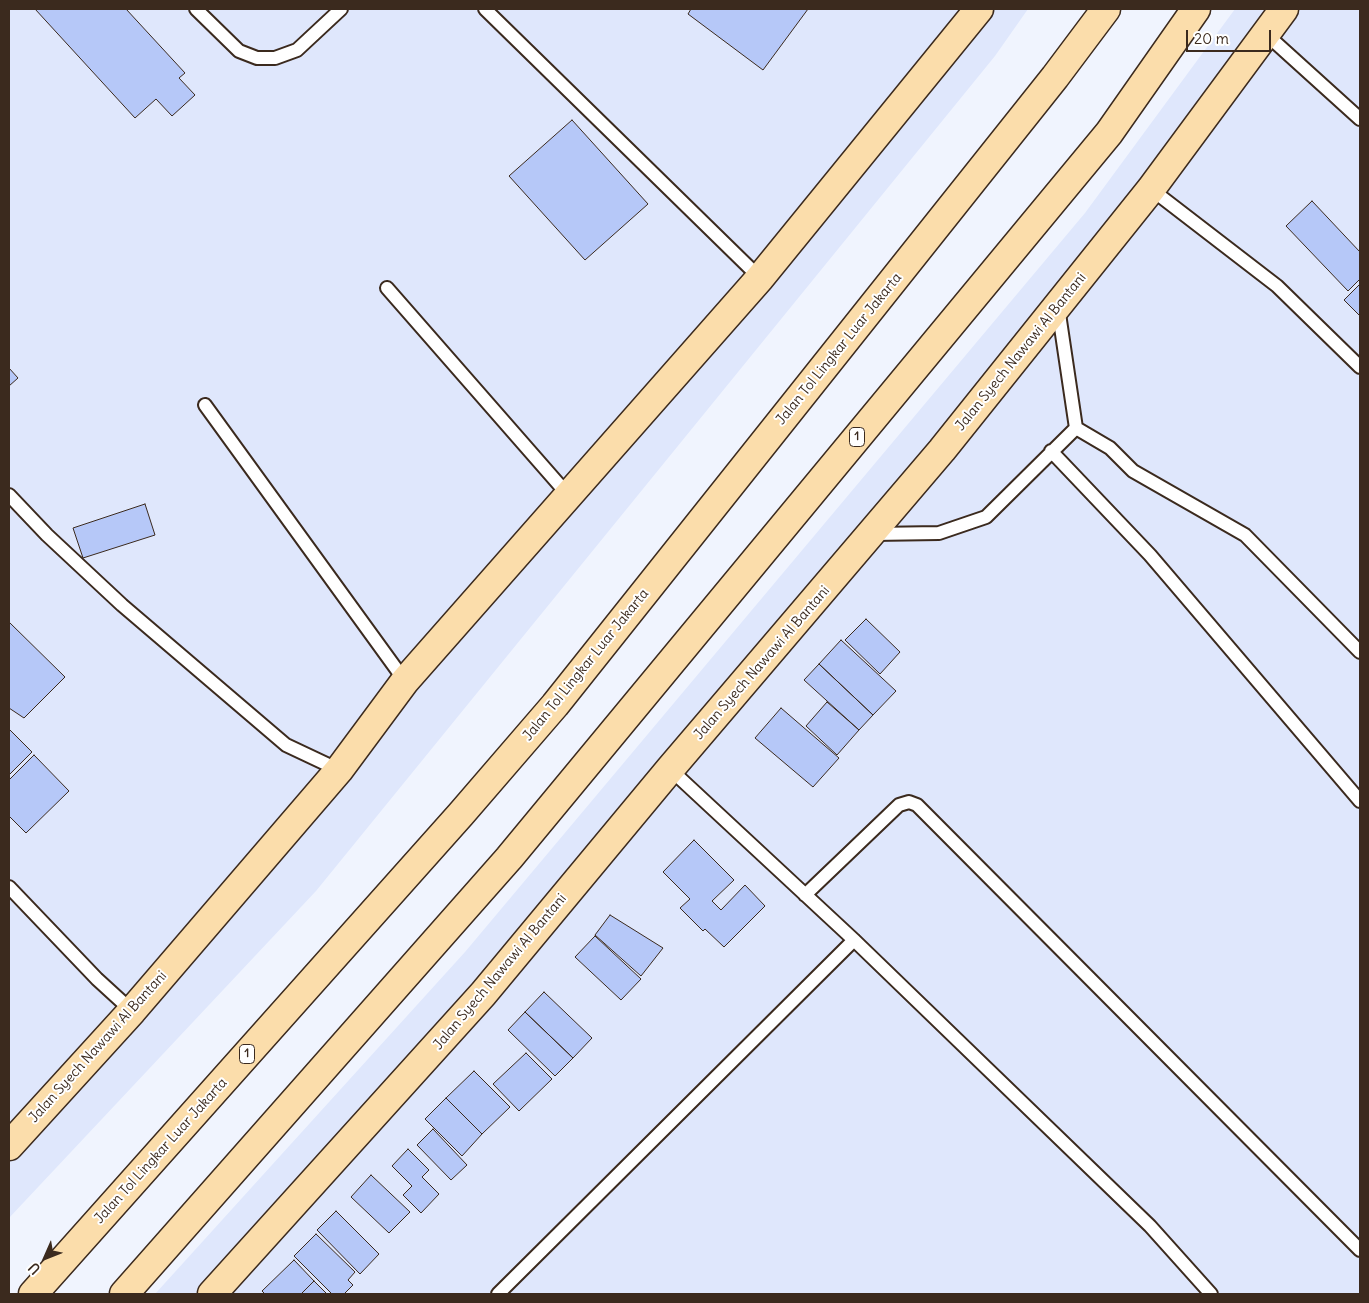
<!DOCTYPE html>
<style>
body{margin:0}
#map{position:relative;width:1369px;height:1303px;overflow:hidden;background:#f0f4fe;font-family:Delius,sans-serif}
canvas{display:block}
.frame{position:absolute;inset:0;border:10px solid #3b2a1e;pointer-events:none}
.north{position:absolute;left:20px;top:1233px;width:50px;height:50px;-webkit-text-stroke:4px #fff;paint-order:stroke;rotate:226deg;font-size:14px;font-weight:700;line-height:20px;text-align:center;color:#3b2a1e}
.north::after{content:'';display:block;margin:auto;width:18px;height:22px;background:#3b2a1e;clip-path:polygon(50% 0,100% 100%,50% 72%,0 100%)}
.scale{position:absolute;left:1186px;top:30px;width:85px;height:22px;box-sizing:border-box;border:2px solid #3b2a1e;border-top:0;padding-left:6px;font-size:15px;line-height:18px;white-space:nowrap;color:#3b2a1e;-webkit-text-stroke:4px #fff;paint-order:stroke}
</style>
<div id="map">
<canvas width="1369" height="1303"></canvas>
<div class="frame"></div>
<div class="north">U</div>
<div class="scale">20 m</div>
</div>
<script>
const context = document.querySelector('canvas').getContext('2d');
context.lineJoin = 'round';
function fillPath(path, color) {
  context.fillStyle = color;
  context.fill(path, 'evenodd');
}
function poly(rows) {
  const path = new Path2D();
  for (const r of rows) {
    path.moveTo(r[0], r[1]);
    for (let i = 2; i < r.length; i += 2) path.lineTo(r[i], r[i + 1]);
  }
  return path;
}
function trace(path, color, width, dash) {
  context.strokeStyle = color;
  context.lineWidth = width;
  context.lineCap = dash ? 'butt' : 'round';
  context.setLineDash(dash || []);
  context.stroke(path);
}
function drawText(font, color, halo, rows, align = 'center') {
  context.font = font + ' Delius,sans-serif';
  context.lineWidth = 4;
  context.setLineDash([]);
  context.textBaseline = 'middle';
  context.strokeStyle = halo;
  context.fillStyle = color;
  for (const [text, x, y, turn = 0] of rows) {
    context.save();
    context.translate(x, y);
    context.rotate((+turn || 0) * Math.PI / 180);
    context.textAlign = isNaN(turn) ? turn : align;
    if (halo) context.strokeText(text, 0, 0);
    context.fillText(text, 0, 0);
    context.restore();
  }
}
fillPath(poly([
 [9,9,1028,9,995,56,316,891,9,1218],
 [1235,9,1360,9,1360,1294,155,1294,465,952,1085,213]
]), '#dfe7fc');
const building = poly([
 [35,9,126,9,185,73,179,78,195,95,172,116,156,99,135,118,35,9],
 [691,9,808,9,763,70,688,14,691,9],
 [572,120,648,204,585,260,509,176,572,120],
 [1312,201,1360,252,1360,279,1348,291,1286,226,1312,201],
 [1360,284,1360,316,1344,300,1360,284],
 [9,368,18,378,9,386,9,368],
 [145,504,155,535,83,558,73,528,145,504],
 [866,619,900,652,880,674,845,640,866,619],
 [9,622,65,677,24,718,9,708,9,622],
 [841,640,896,691,873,715,819,664,841,640],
 [819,664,873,715,859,730,804,680,819,664],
 [827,702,859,730,837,755,806,726,827,702],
 [781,708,839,758,813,787,755,738,781,708],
 [9,729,32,752,9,775,9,729],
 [34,755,69,791,26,833,9,816,9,780,34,755],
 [694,840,734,880,712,901,721,910,745,885,765,906,724,947,705,929,703,931,680,908,690,899,663,872,694,840],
 [610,915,663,948,641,976,595,935,610,915],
 [595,936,641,979,621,1000,575,957,595,936],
 [544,992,592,1038,573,1058,525,1012,544,992],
 [525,1012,573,1058,555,1076,508,1030,525,1012],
 [526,1053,552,1079,519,1111,493,1084,526,1053],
 [474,1071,510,1107,482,1134,446,1098,474,1071],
 [446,1098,482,1134,462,1156,425,1119,446,1098],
 [433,1129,467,1165,451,1180,417,1145,433,1129],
 [408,1149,429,1170,422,1177,439,1194,421,1213,403,1195,412,1186,392,1166,408,1149],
 [371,1175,410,1212,389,1233,351,1197,371,1175],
 [336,1211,379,1254,360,1274,317,1230,336,1211],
 [316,1234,355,1272,348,1280,353,1285,344,1294,332,1294,294,1256,316,1234],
 [294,1260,314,1281,301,1294,265,1294,262,1291,294,1260],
 [314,1281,327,1294,301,1294,314,1281]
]);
fillPath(building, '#b6c8f8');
trace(building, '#3b2a1e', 1);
const service = poly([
 [196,9,239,51,257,58,275,58,297,50,341,9],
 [485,9,760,278],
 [1266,34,1360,119],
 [1151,189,1277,286,1360,367],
 [387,288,569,496],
 [205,405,405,681],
 [1076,428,1110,448,1133,471,1245,535,1360,652],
 [1051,451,1150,555,1360,801],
 [9,495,47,535,122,605,286,745,339,770],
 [873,534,939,533,986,517,1076,428,1058,307],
 [670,769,854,940,1150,1226,1211,1294],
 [9,887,97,979,132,1011],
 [805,895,899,805,909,802,917,805,1360,1250],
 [498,1294,854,940]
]);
const trunk = poly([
 [9,1146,132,1011,339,770,405,681,760,278,979,9],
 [212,1294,483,994,670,769,942,450,1151,189,1284,9]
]);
const motorway = poly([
 [33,1294,461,814,555,705,1055,77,1106,9],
 [124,1294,509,858,1109,133,1196,9]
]);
trace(service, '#3b2a1e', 16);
trace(trunk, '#3b2a1e', 31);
trace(motorway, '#3b2a1e', 31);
trace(service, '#fff', 12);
trace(trunk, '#fbddab', 28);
trace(motorway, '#fbddab', 28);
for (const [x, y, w] of [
 [857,437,15],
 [247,1054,15]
]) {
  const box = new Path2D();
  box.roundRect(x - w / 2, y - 9.5, w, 19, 4);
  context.fillStyle = '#fff';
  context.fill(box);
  trace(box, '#3b2a1e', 1);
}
drawText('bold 12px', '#3b2a1e', null, [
 ["1",857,437],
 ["1",247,1054]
]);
drawText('14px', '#3b2a1e', '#fff', [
 ["Jalan Tol Lingkar Luar Jakarta",839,349,-51],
 ["Jalan Syech Nawawi Al Bantani",1021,352,-51],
 ["Jalan Syech Nawawi Al Bantani",762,663,-49],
 ["Jalan Tol Lingkar Luar Jakarta",586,665,-51],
 ["Jalan Syech Nawawi Al Bantani",500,972,-50],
 ["Jalan Syech Nawawi Al Bantani",98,1047,-48],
 ["Jalan Tol Lingkar Luar Jakarta",161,1151,-48]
]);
</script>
